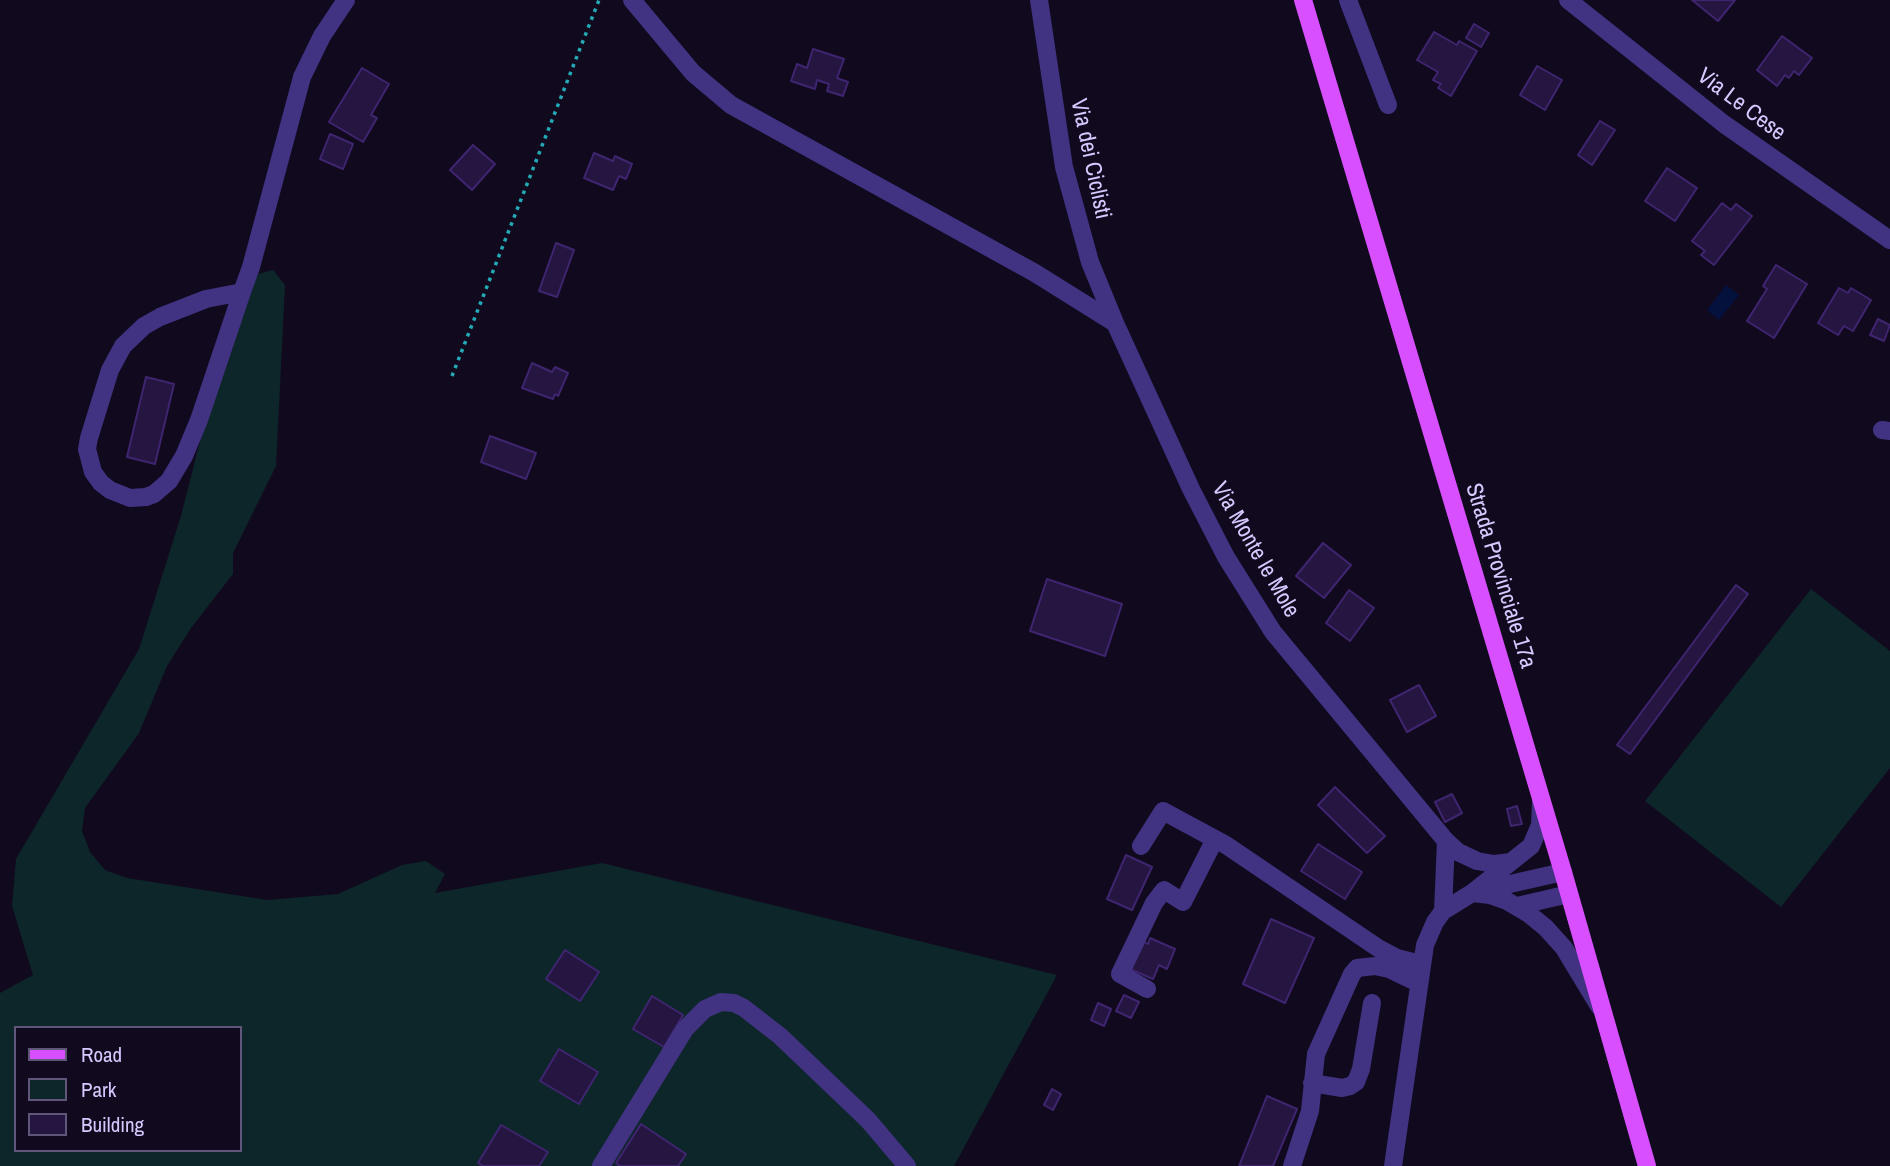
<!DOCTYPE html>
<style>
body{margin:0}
#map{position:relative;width:1890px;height:1166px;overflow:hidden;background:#110a1f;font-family:"Archivo Narrow",sans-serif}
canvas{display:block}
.legend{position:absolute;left:14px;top:1026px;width:228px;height:126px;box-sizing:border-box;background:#110a1f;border:2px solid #605679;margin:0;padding:9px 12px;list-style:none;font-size:21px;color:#d7c8ff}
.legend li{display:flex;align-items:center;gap:14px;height:35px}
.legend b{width:35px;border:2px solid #605679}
</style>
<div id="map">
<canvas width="1890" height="1166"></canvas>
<ul class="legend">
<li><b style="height:9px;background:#d84fff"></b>Road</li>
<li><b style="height:19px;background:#0d2629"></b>Park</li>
<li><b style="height:19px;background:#251541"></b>Building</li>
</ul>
</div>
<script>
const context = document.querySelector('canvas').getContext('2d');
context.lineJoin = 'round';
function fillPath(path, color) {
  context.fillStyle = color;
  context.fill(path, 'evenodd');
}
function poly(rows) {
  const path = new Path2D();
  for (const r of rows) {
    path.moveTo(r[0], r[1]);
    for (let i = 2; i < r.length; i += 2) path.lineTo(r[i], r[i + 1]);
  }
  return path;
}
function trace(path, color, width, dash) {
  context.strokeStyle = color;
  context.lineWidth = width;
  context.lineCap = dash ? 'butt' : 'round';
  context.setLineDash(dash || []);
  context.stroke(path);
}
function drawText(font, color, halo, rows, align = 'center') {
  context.font = font + ' "Archivo Narrow",sans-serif';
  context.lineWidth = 7;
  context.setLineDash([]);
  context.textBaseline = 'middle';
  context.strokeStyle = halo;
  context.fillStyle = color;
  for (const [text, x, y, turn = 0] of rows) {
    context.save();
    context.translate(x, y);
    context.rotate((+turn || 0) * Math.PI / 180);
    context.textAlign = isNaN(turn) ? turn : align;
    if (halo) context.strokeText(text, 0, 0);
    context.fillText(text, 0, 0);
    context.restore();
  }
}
fillPath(poly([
 [273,270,285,285,276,466,233,553,233,574,191,628,167,666,139,733,85,808,82,831,90,852,105,870,127,878,267,900,338,894,402,865,426,861,445,874,435,893,602,863,1057,975,954,1166,0,1166,0,993,33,975,12,906,16,859,139,649,181,516,199,445,254,281,258,274],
 [16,1028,240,1028,240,1150,16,1150],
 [1811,589,1890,651,1890,768,1781,907,1645,801]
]), '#0d2629');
fillPath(poly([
 [1726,285,1739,295,1719,320,1707,310]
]), '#05113d');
const building = poly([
 [1692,0,1735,0,1718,21,1692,0],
 [1474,24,1489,33,1481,47,1466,38,1474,24],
 [1434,32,1457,45,1459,41,1477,51,1451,96,1438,88,1441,84,1433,80,1438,72,1417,60,1434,32],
 [1782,36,1812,58,1799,75,1794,71,1789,78,1785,75,1777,86,1757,70,1782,36],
 [813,49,844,59,837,78,848,82,843,96,827,91,829,84,817,80,815,89,791,81,797,64,807,68,813,49],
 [1537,66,1562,80,1545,110,1520,95,1537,66],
 [362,68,389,84,371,115,377,118,363,142,329,122,362,68],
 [1600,121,1615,130,1592,165,1578,155,1600,121],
 [330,134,353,144,343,169,320,159,330,134],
 [473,145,495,164,472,190,450,170,473,145],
 [594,153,613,161,615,156,632,164,626,179,619,176,613,190,584,178,594,153],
 [1667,168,1697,188,1675,221,1645,201,1667,168],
 [1722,203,1731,210,1736,204,1752,216,1714,265,1701,255,1705,251,1692,241,1722,203],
 [556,243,574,250,557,297,539,291,556,243],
 [1776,265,1807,284,1774,338,1747,321,1767,289,1763,286,1776,265],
 [1839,288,1848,293,1851,288,1871,300,1853,331,1844,326,1838,335,1818,323,1839,288],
 [1878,319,1890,325,1884,341,1870,335,1878,319],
 [532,363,552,372,555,367,568,373,558,396,555,394,553,399,522,388,532,363],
 [146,377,174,384,155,464,127,457,146,377],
 [490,436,536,453,526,479,481,462,490,436],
 [1323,543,1351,565,1324,598,1296,576,1323,543],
 [1047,579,1122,604,1105,656,1030,631,1047,579],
 [1736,585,1748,594,1630,754,1617,745,1736,585],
 [1349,590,1374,608,1350,641,1326,623,1349,590],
 [1419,685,1436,716,1407,732,1390,700,1419,685],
 [1335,787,1385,836,1367,853,1318,805,1335,787],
 [1452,794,1462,813,1445,822,1435,802,1452,794],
 [1517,806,1522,824,1511,826,1507,809,1517,806],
 [1318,844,1362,872,1345,899,1301,871,1318,844],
 [1126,855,1152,867,1132,910,1107,899,1126,855],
 [1271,919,1314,938,1285,1003,1243,984,1271,919],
 [1150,938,1175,949,1167,969,1159,965,1153,979,1130,969,1143,941,1148,944,1150,938],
 [565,950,599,972,580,1001,546,979,565,950],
 [1124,995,1139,1002,1131,1018,1116,1011,1124,995],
 [652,996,683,1015,664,1047,633,1029,652,996],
 [1098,1003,1111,1009,1104,1026,1091,1020,1098,1003],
 [559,1049,598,1072,579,1104,540,1081,559,1049],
 [1052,1089,1061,1094,1053,1110,1044,1105,1052,1089],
 [1267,1096,1297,1109,1273,1166,1239,1166,1267,1096],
 [641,1124,686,1154,678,1166,620,1166,616,1163,641,1124],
 [501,1125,548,1152,539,1166,483,1166,478,1163,501,1125]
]);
fillPath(building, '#251541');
trace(building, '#3f256f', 2);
trace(poly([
 [452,376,599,0]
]), '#24aab7', 3.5, [3.5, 5]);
trace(poly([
 [632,0,693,73,731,105,1035,273,1115,323],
 [1039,0,1064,167,1090,262,1115,323,1191,489,1226,557,1273,632,1446,841,1458,852,1477,861,1494,864,1511,862],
 [1348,0,1388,105],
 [1568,0,1724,124,1890,240],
 [242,292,206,299,160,317,144,326,123,346,110,370,89,438,87,449,93,472,101,483,110,490,130,498,146,497,154,494,169,481,184,456,199,420,242,292,251,267,302,77,322,36,346,0],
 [1882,430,1890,431],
 [1141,846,1163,811,1226,845,1378,948,1397,958,1421,964],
 [1479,891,1563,872],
 [1472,893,1490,895,1507,901,1529,914,1546,928,1564,948,1599,1006],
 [1517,906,1569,894],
 [1443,911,1446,841],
 [1147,989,1120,974,1154,903,1164,890,1183,902,1215,839],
 [1312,1083,1342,1088,1350,1086,1356,1082,1361,1069,1372,1003],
 [601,1166,685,1029,705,1009,721,1002,734,1003,744,1008,780,1036,868,1120,907,1166],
 [1292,1166,1310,1111,1316,1054,1352,974,1357,968,1375,966,1389,969,1418,983],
 [1393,1166,1425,945,1435,922,1443,911,1472,893,1531,846,1540,825,1541,802]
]), '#413282', 18);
trace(poly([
 [1303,0,1563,872,1647,1166]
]), '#d84fff', 18);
drawText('23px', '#d7c8ff', '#110a1f', [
 ["Via Le Cese",1741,105,37],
 ["Via dei Ciclisti",1090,159,78],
 ["Via Monte le Mole",1255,550,60],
 ["Strada Provinciale 17a",1500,576,73]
]);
</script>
